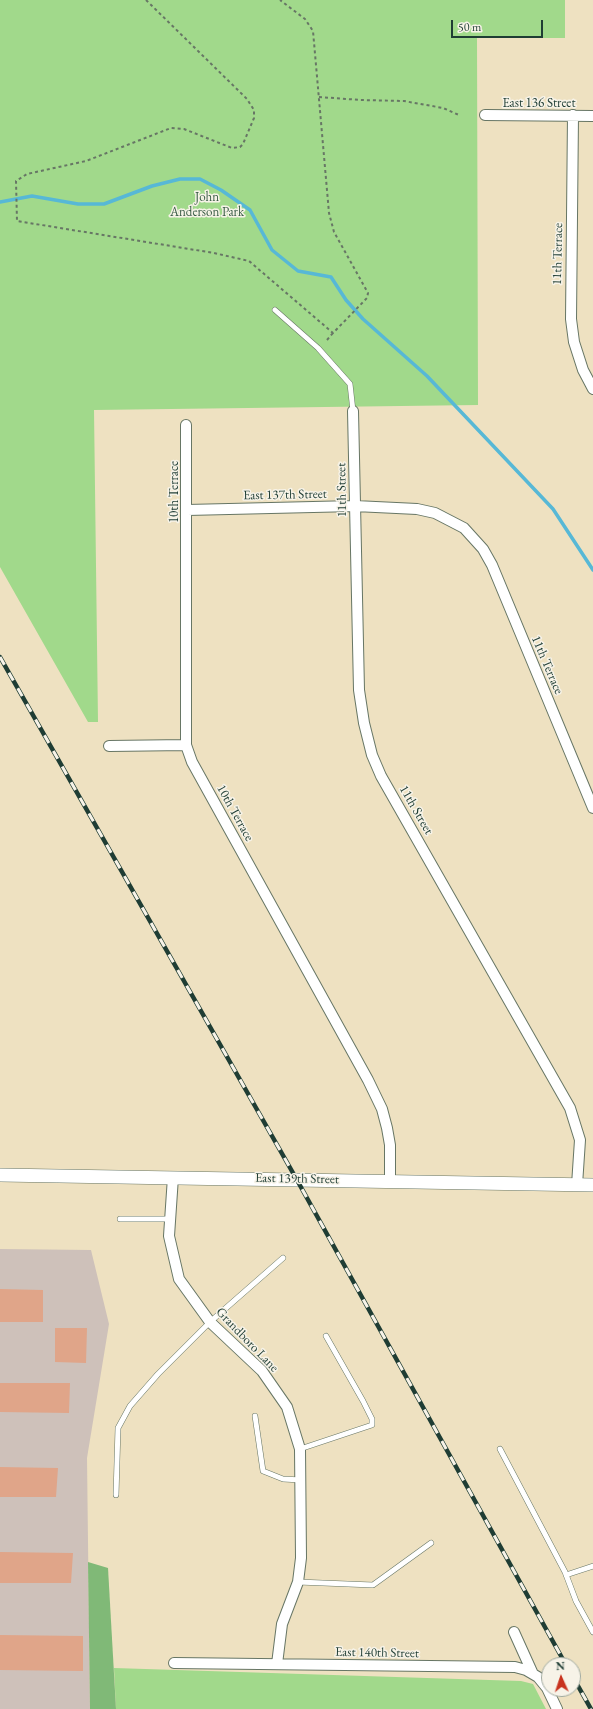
<!DOCTYPE html>
<style>
body{margin:0}
#map{position:relative;width:593px;height:1709px;overflow:hidden;background:#eee1c1;font-family:"EB Garamond",serif}
canvas{display:block}
.north{position:absolute;left:541px;top:1657px;width:40px;height:40px;box-sizing:border-box;background:#f7f3e8;border:1px solid #a1aaa0;border-radius:50%;rotate:357deg;font-size:11px;font-weight:700;line-height:16px;text-align:center;color:#1f3d34}
.north::after{content:'';display:block;margin:auto;width:14px;height:18px;background:#c8321e;clip-path:polygon(50% 0,100% 100%,50% 72%,0 100%)}
.scale{position:absolute;left:451px;top:20px;width:92px;height:18px;box-sizing:border-box;border:2px solid #1f3d34;border-top:0;padding-left:5px;font-size:12px;line-height:14px;white-space:nowrap;color:#1f3d34;-webkit-text-stroke:3px #f7f3e8;paint-order:stroke}
</style>
<div id="map">
<canvas width="593" height="1709"></canvas>
<div class="north">N</div>
<div class="scale">50 m</div>
</div>
<script>
const context = document.querySelector('canvas').getContext('2d');
context.lineJoin = 'round';
function fillPath(path, color) {
  context.fillStyle = color;
  context.fill(path, 'evenodd');
}
function poly(rows) {
  const path = new Path2D();
  for (const r of rows) {
    path.moveTo(r[0], r[1]);
    for (let i = 2; i < r.length; i += 2) path.lineTo(r[i], r[i + 1]);
  }
  return path;
}
function trace(path, color, width, dash) {
  context.strokeStyle = color;
  context.lineWidth = width;
  context.lineCap = dash ? 'butt' : 'round';
  context.setLineDash(dash || []);
  context.stroke(path);
}
function drawText(font, color, halo, rows, align = 'center') {
  context.font = font + ' "EB Garamond",serif';
  context.lineWidth = 3;
  context.setLineDash([]);
  context.textBaseline = 'middle';
  context.strokeStyle = halo;
  context.fillStyle = color;
  for (const [text, x, y, turn = 0] of rows) {
    context.save();
    context.translate(x, y);
    context.rotate((+turn || 0) * Math.PI / 180);
    context.textAlign = isNaN(turn) ? turn : align;
    if (halo) context.strokeText(text, 0, 0);
    context.fillText(text, 0, 0);
    context.restore();
  }
}
fillPath(poly([
 [0,1249,91,1250,109,1324,87,1458,90,1709,0,1709]
]), '#cec1ba');
fillPath(poly([
 [0,0,565,0,565,38,477,38,478,405,94,410,98,722,88,722,0,567],
 [114,1668,521,1681,533,1684,546,1709,116,1709]
]), '#a1d98b');
fillPath(poly([
 [88,1562,108,1568,116,1709,90,1709]
]), '#80b977');
trace(poly([
 [0,202,32,196,78,204,104,204,152,186,180,179,200,179,221,190,250,210,272,250,298,271,331,277,346,300,363,319,427,376,553,509,593,570]
]), '#57b8d6', 3.5);
fillPath(poly([
 [0,1289,43,1290,43,1322,0,1322],
 [55,1328,87,1328,86,1363,55,1362],
 [0,1383,70,1383,69,1413,0,1412],
 [0,1467,58,1468,56,1497,0,1497],
 [0,1552,73,1553,71,1583,0,1583],
 [0,1635,83,1636,83,1671,0,1670]
]), '#e0a589');
const service = poly([
 [275,310,318,348,350,384,353,411],
 [120,1219,170,1219],
 [255,1416,263,1471,283,1479,301,1480],
 [300,1449,372,1425,372,1419,363,1401,326,1336],
 [500,1449,565,1572,576,1601,593,1632],
 [116,1495,118,1428,130,1406,158,1374,210,1322,283,1258],
 [566,1575,593,1566],
 [298,1582,373,1585,431,1543]
]);
const minor = poly([
 [485,115,593,116],
 [573,115,571,319,574,342,583,370,593,389],
 [353,411,359,690,364,723,372,755,381,776,570,1108,580,1140,577,1185],
 [186,425,186,745,192,762,368,1080,382,1109,387,1128,390,1145,390,1181],
 [187,510,355,506,417,509,435,513,464,528,483,549,492,565,593,808],
 [109,746,186,745],
 [173,1177,169,1236,179,1279,210,1322,262,1371,287,1407,300,1449,301,1558,298,1582,282,1624,277,1664],
 [514,1632,533,1674],
 [174,1663,515,1667,526,1670,538,1677,547,1688,557,1709]
]);
const tertiary = poly([
 [0,1175,593,1185]
]);
trace(service, '#677665', 6);
trace(minor, '#677665', 12);
trace(tertiary, '#677665', 14);
trace(poly([
 [146,0,247,99,254,110,254,118,243,144,240,147,232,148,184,129,171,128,86,161,27,174,16,181,17,221,214,253,249,261,333,333,367,298,368,293,334,232,329,213,313,31,305,19,280,0],
 [319,97,361,100,404,101,443,108,459,115],
 [327,340,333,333]
]), '#677665', 2, [3, 3]);
trace(service, '#fff', 5);
trace(minor, '#fff', 10);
trace(tertiary, '#fff', 13);
const rail = poly([
 [0,657,297,1180,566,1665],
 [573,1677,591,1709]
]);
trace(rail, '#1f3d34', 4.5);
trace(rail, '#f7f3e8', 3, [9]);
drawText('13px', '#1f3d34', '#f7f3e8', [
 ["East 136 Street",539,103],
 ["11th Terrace",558,254,-89],
 ["11th Street",342,490,-91],
 ["10th Terrace",174,492,-90],
 ["East 137th Street",285,495,-1],
 ["11th Terrace",547,665,67],
 ["11th Street",416,810,60],
 ["10th Terrace",235,813,61],
 ["East 139th Street",297,1179,1],
 ["Grandboro Lane",247,1340,46],
 ["East 140th Street",377,1653,1]
]);
drawText('13px', '#395c45', '#f7f3e8', [
 ["John",207,197],
 ["Anderson Park",207,212]
]);
</script>
